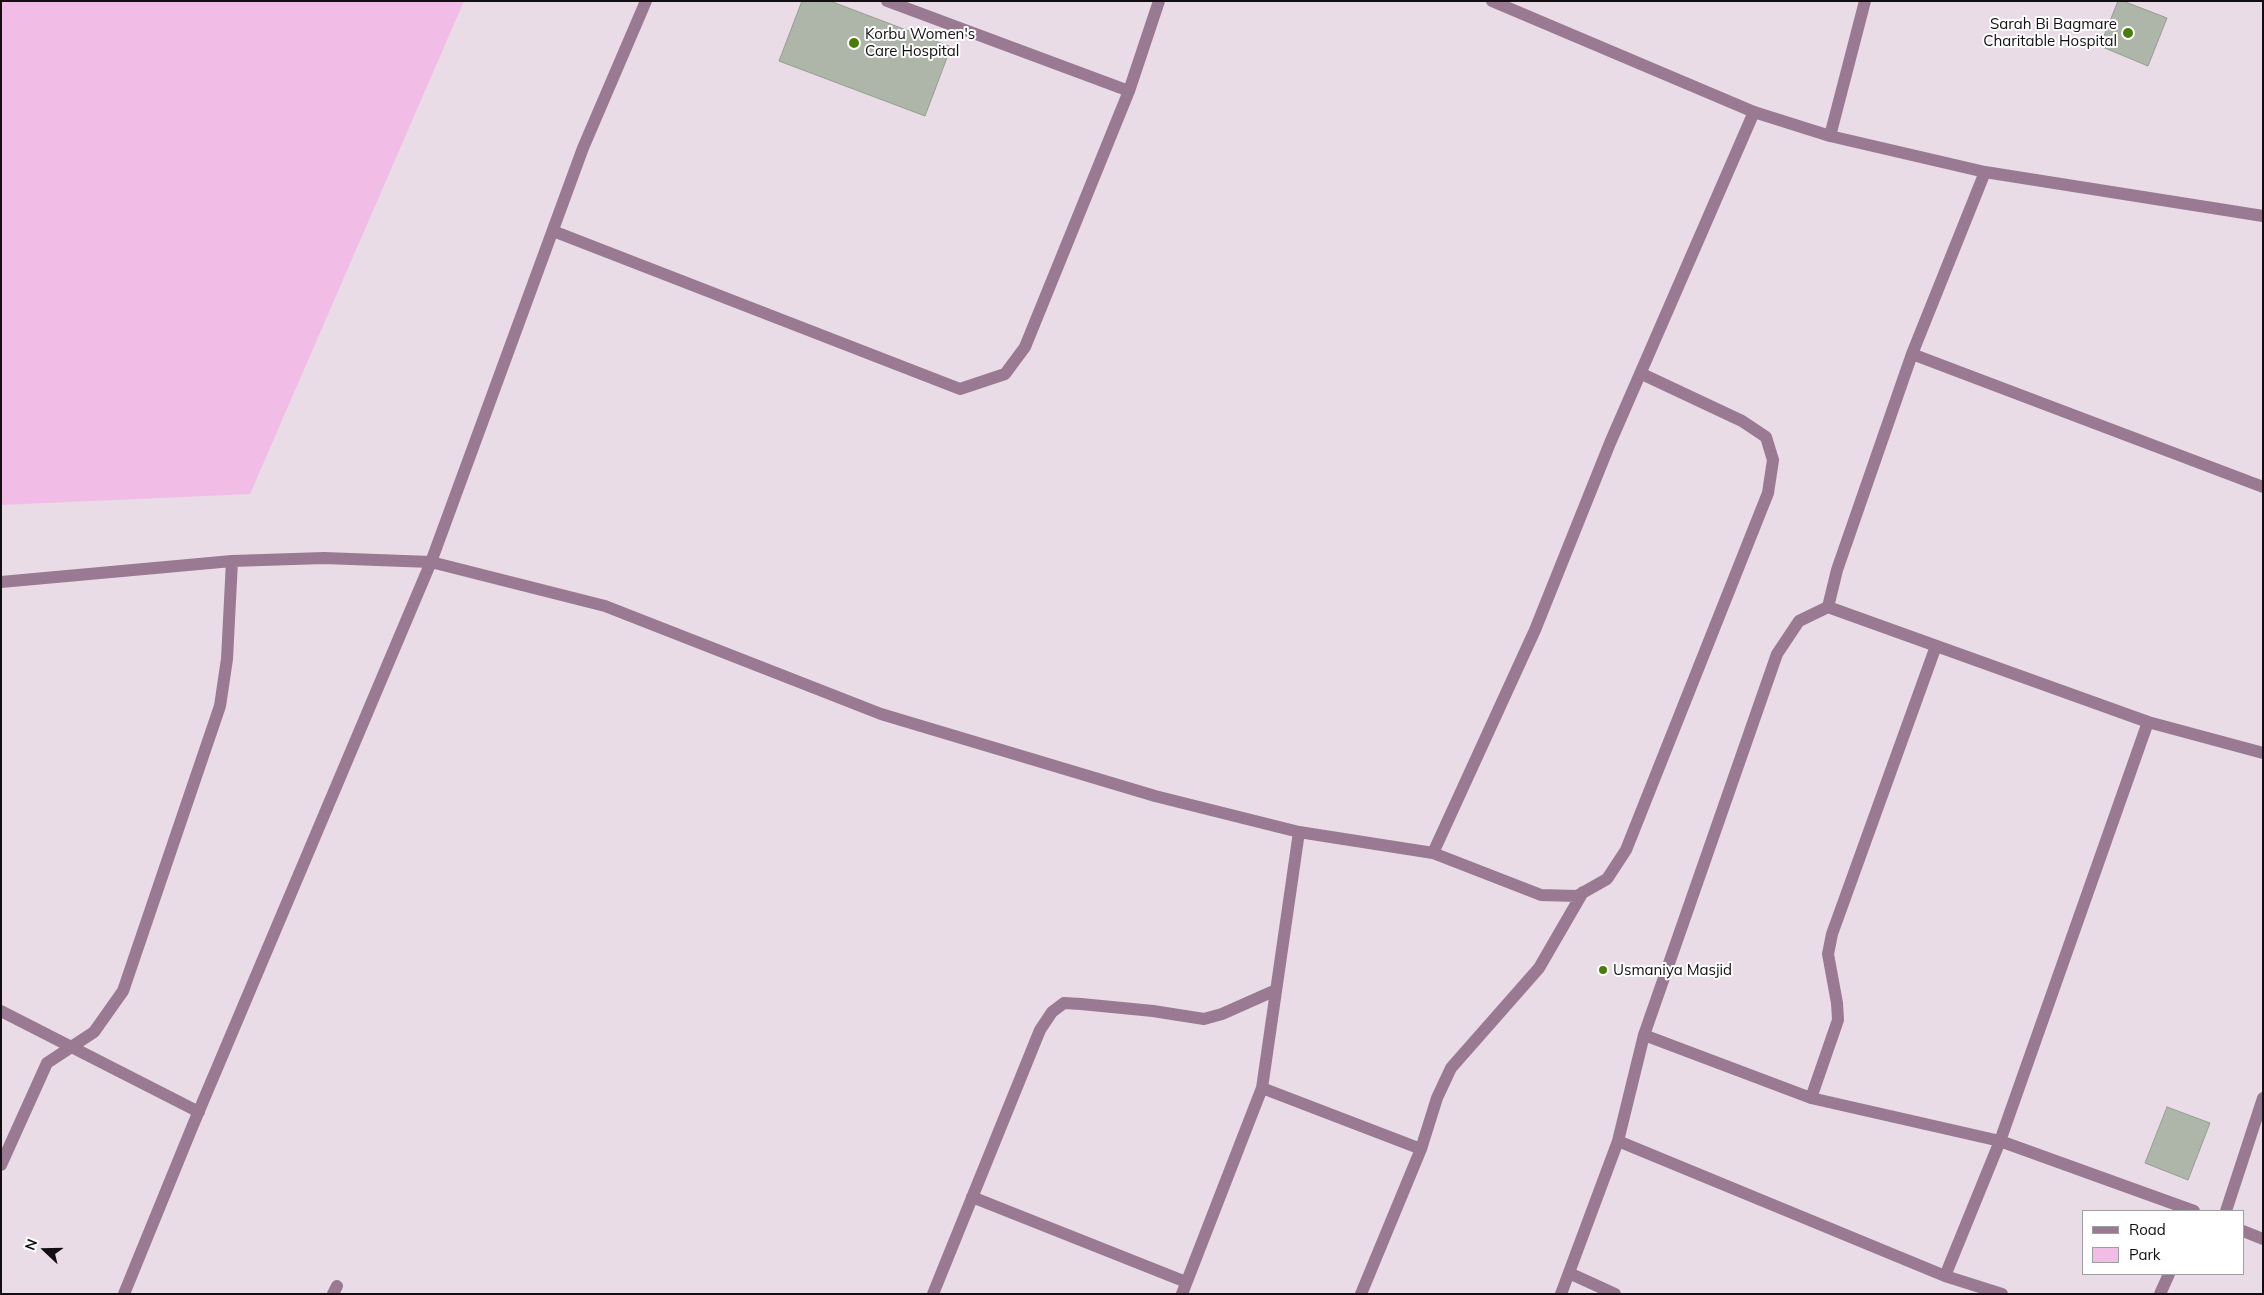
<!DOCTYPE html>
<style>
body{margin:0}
#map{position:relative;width:2264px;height:1295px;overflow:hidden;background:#e9dce6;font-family:Mulish,sans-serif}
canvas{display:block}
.frame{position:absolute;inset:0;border:2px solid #120e11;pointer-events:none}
.legend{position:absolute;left:2082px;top:1210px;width:162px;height:65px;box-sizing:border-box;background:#fff;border:1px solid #a09fa0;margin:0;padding:6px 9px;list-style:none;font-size:15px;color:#120e11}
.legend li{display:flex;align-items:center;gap:10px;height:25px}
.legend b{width:25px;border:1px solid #a09fa0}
.north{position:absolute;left:20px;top:1225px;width:50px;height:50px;-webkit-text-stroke:4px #fff;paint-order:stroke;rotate:291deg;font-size:14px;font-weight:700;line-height:20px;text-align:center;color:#120e11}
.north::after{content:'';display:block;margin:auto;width:18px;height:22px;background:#120e11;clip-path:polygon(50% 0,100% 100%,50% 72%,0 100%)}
</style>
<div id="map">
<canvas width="2264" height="1295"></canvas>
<div class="frame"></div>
<ul class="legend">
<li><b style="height:6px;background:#9a7993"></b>Road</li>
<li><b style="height:14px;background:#f1bce5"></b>Park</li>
</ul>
<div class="north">N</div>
</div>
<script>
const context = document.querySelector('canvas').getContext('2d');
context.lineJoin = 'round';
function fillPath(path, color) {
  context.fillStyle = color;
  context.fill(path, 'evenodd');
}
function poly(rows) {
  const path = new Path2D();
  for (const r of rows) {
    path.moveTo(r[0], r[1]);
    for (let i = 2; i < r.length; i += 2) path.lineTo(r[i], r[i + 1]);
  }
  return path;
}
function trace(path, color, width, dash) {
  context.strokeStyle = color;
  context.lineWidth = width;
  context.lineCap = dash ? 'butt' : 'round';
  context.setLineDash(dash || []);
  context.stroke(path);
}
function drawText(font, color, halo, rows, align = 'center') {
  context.font = font + ' Mulish,sans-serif';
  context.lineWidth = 4;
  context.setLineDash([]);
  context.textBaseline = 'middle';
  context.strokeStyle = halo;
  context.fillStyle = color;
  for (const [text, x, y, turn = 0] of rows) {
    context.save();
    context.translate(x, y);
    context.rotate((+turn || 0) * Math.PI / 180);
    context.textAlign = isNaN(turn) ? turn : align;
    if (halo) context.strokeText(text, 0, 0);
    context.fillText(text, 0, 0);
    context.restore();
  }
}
fillPath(poly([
 [1,1,464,1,250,494,1,505]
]), '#f1bce5');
const building = poly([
 [802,1,830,1,951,47,925,116,779,61,802,1],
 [2118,1,2123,1,2167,18,2148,66,2100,46,2118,1],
 [2167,1107,2210,1123,2188,1180,2145,1163,2167,1107]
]);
fillPath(building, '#aeb5a9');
trace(building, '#969d91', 1);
trace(poly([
 [887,1,1129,91],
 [1492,1,1754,112,1830,136,1985,172,2263,216],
 [1830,136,1865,1],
 [553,231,960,389,1005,374,1025,347,1129,91,1159,1],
 [1912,354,2263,487],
 [1,582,232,561,324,558,431,562,605,606,881,714,1155,796,1299,832,1433,853,1535,630,1610,443,1754,112],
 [2148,722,2263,753],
 [1433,853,1541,895,1577,896,1607,879,1626,850,1768,493,1773,460,1766,437,1742,421,1642,374],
 [1,1011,199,1112],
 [1644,1035,1811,1098,2000,1141,2194,1211],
 [1262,1088,1421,1149],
 [1811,1098,1838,1020,1837,1003,1828,954,1832,934,1936,646],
 [1618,1141,1945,1276,2002,1294],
 [1,1165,47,1063,94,1032,123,991,220,706,227,659,232,561],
 [972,1197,1186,1282],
 [2226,1211,2263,1098],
 [2243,1231,2263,1239],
 [1569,1273,1615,1294],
 [1945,1276,2000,1141,2148,722,1828,607,1837,570,1912,354,1985,172],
 [124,1294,193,1125,431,562,583,148,646,1],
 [333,1294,337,1286],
 [933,1294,1040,1030,1052,1012,1064,1003,1081,1004,1153,1011,1204,1019,1222,1014,1276,990],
 [1182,1294,1262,1088,1299,832],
 [1361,1294,1421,1149,1437,1098,1451,1068,1539,968,1583,892],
 [1561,1294,1618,1141,1644,1035,1777,654,1799,621,1828,607],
 [2160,1294,2169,1274]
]), '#9a7993', 12);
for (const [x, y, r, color] of [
 [2128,33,6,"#4a7c0a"],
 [854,43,6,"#4a7c0a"],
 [1603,970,5,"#4a7c0a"]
]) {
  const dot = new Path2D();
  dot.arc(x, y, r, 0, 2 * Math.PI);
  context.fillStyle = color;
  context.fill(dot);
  trace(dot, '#fff', 2);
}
drawText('15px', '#120e11', '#fff', [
 ["Sarah Bi Bagmare",2117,24,"right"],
 ["Charitable Hospital",2117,41,"right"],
 ["Korbu Women's",865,34],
 ["Care Hospital",865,51],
 ["Usmaniya Masjid",1613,970]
], 'left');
</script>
